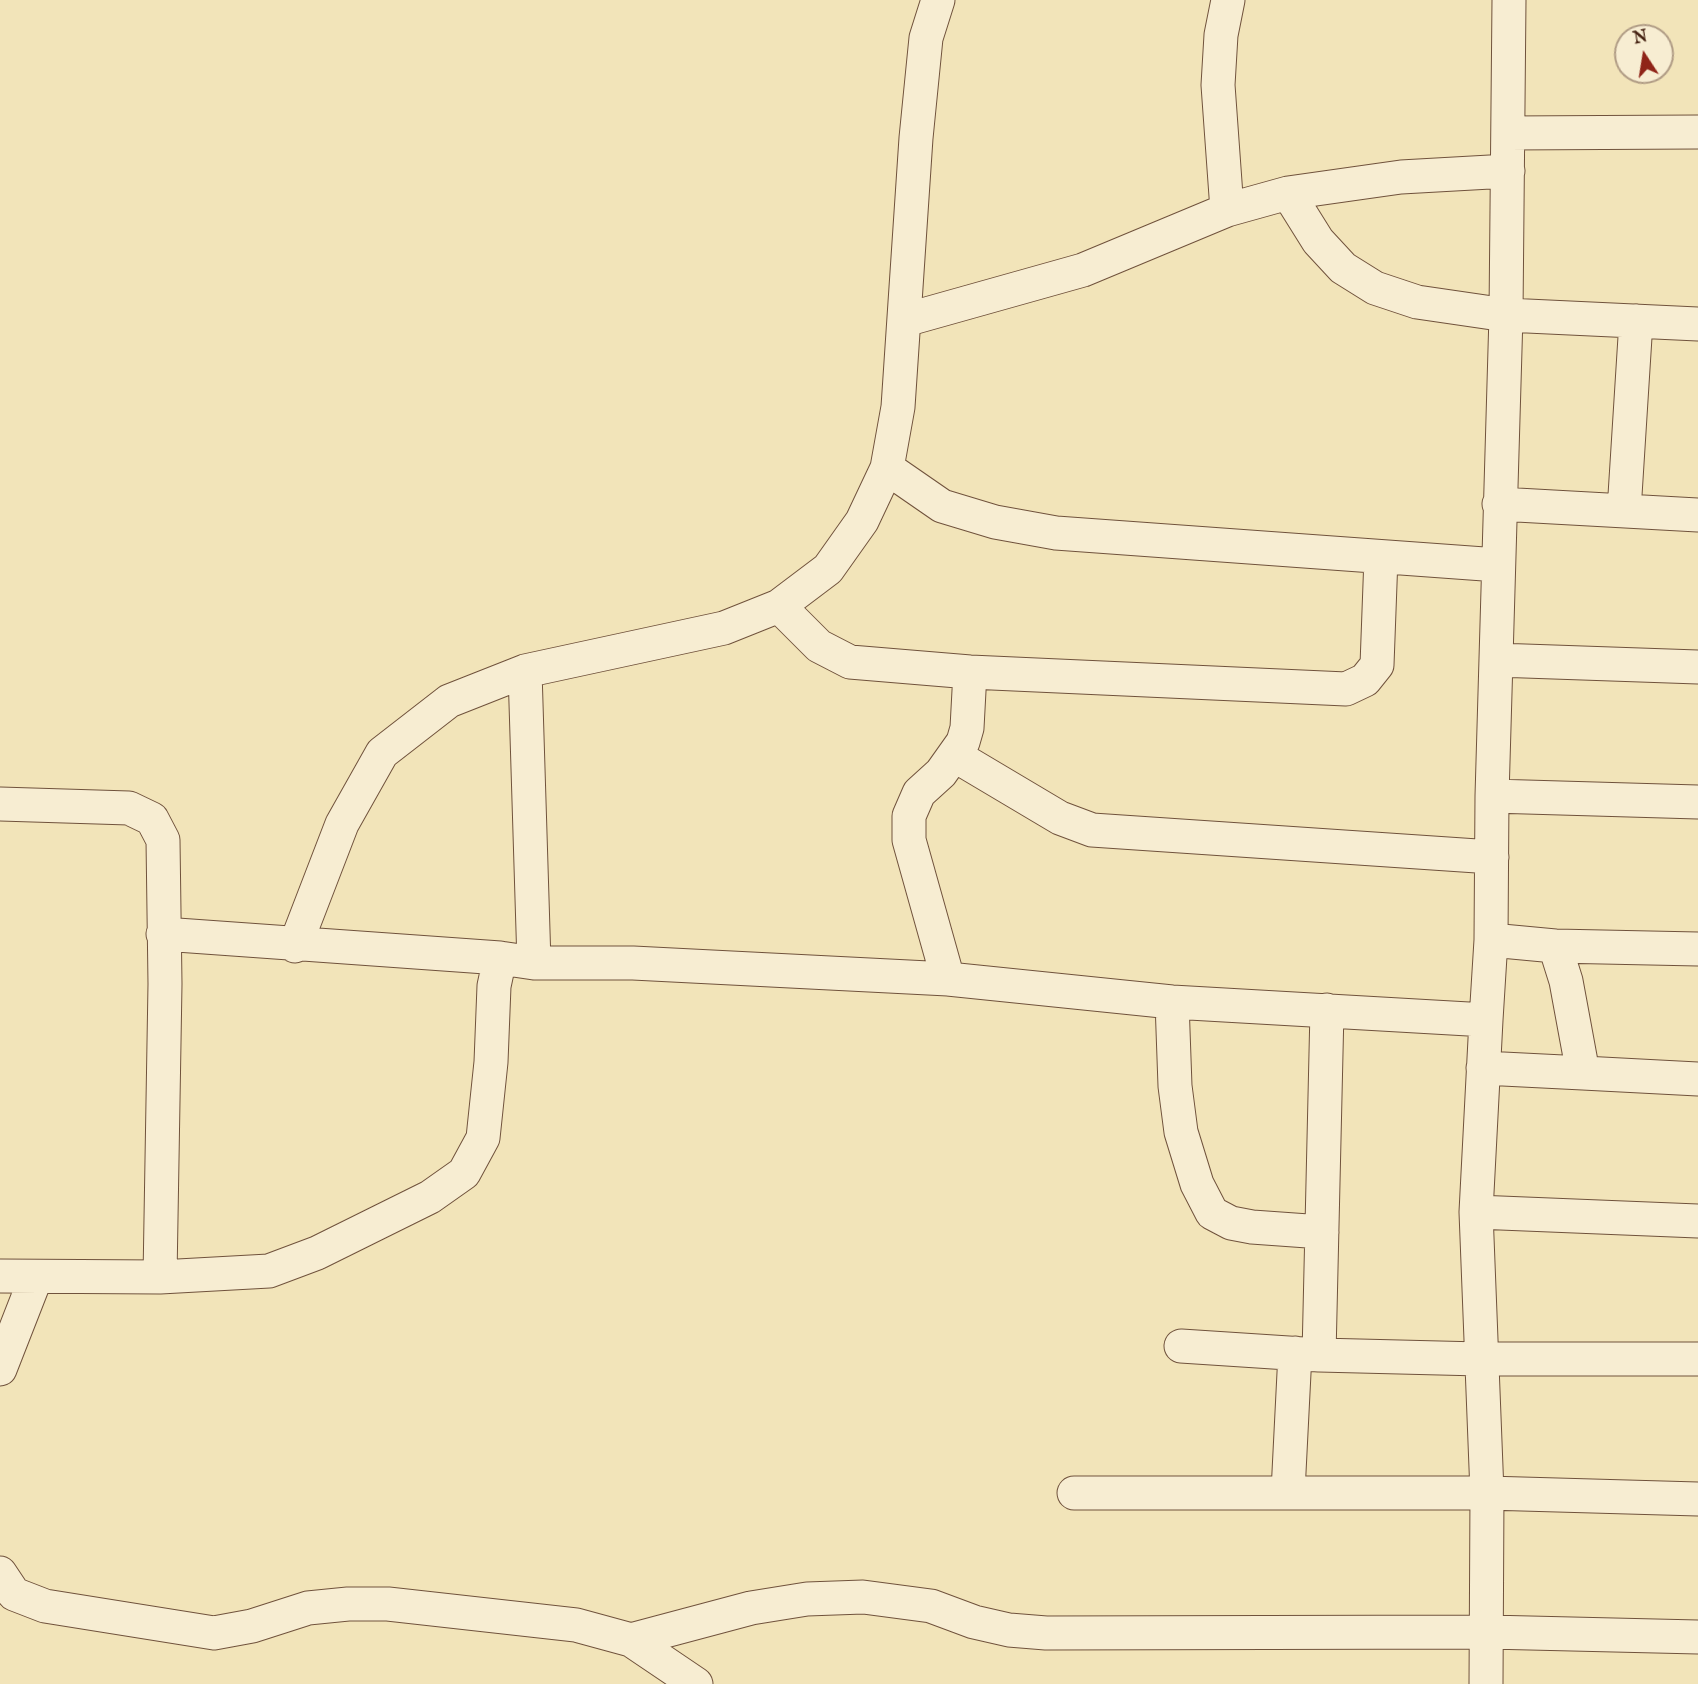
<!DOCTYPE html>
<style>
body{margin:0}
#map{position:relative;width:1698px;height:1684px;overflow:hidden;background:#f2e4b9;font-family:"IM FELL English",serif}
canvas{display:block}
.north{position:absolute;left:1614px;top:24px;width:60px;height:60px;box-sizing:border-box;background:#f7edd2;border:2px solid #b09c85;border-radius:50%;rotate:348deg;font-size:16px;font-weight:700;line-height:24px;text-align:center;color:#452212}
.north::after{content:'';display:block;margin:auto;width:21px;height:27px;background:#8f2418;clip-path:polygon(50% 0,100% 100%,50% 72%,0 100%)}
</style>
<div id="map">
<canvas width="1698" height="1684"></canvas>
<div class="north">N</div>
</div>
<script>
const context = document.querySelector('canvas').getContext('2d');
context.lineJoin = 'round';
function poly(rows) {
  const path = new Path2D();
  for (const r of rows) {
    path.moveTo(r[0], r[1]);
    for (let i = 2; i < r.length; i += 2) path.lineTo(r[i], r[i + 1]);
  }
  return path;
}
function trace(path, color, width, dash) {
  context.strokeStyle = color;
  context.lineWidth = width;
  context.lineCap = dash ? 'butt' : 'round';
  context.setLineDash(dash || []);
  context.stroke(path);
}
const street = poly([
 [1508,133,1698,132],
 [1288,193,1318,241,1343,268,1375,288,1417,302,1506,315,1698,324],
 [1227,210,1218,85,1221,35,1228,0],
 [905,320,1083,270,1227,210,1288,193,1401,177,1508,171],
 [887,468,942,506,995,522,1056,533,1498,565],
 [1499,504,1698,515],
 [1624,511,1636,321],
 [779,606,819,646,850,662,970,672,1346,689,1365,680,1377,665,1381,557],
 [1496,660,1698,667],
 [525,671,534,963],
 [954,755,1060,818,1092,830,1492,857],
 [1492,796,1698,802],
 [0,804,129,808,152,819,163,840,165,984,160,1277],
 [163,934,500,958],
 [1491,940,1492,796,1506,315,1509,0],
 [295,946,342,824,382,753,449,701,525,671,724,628,779,606,828,569,862,521,887,468,898,407,916,138,926,38,938,0],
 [1555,946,1698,949],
 [948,979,909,840,909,816,919,793,941,773,963,742,967,728,970,672],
 [1172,1002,1175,1086,1181,1132,1197,1184,1212,1213,1231,1223,1252,1227,1322,1232],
 [1486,1020,1476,1212,1487,1493,1486,1684],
 [1483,1068,1583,1073],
 [1476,1212,1698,1221],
 [0,1276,160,1277,269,1271,317,1253,430,1197,464,1173,483,1138,491,1062,494,986,500,958,534,963,633,963,948,979,1172,1002,1486,1020,1491,940,1555,946,1566,981,1583,1073,1698,1079],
 [1181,1346,1319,1355,1480,1359,1698,1359],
 [1319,1355,1327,1010],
 [0,1369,36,1277],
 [1288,1492,1295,1353],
 [1074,1493,1487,1493,1698,1499],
 [0,1573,14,1594,45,1606,214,1633,252,1626,308,1608,348,1604,388,1604,576,1625,631,1640,696,1684],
 [631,1640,751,1608,807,1599,863,1597,931,1606,974,1622,1009,1630,1046,1633,1488,1632,1698,1637]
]);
trace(street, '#70523c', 35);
trace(street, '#f7edd2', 33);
</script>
